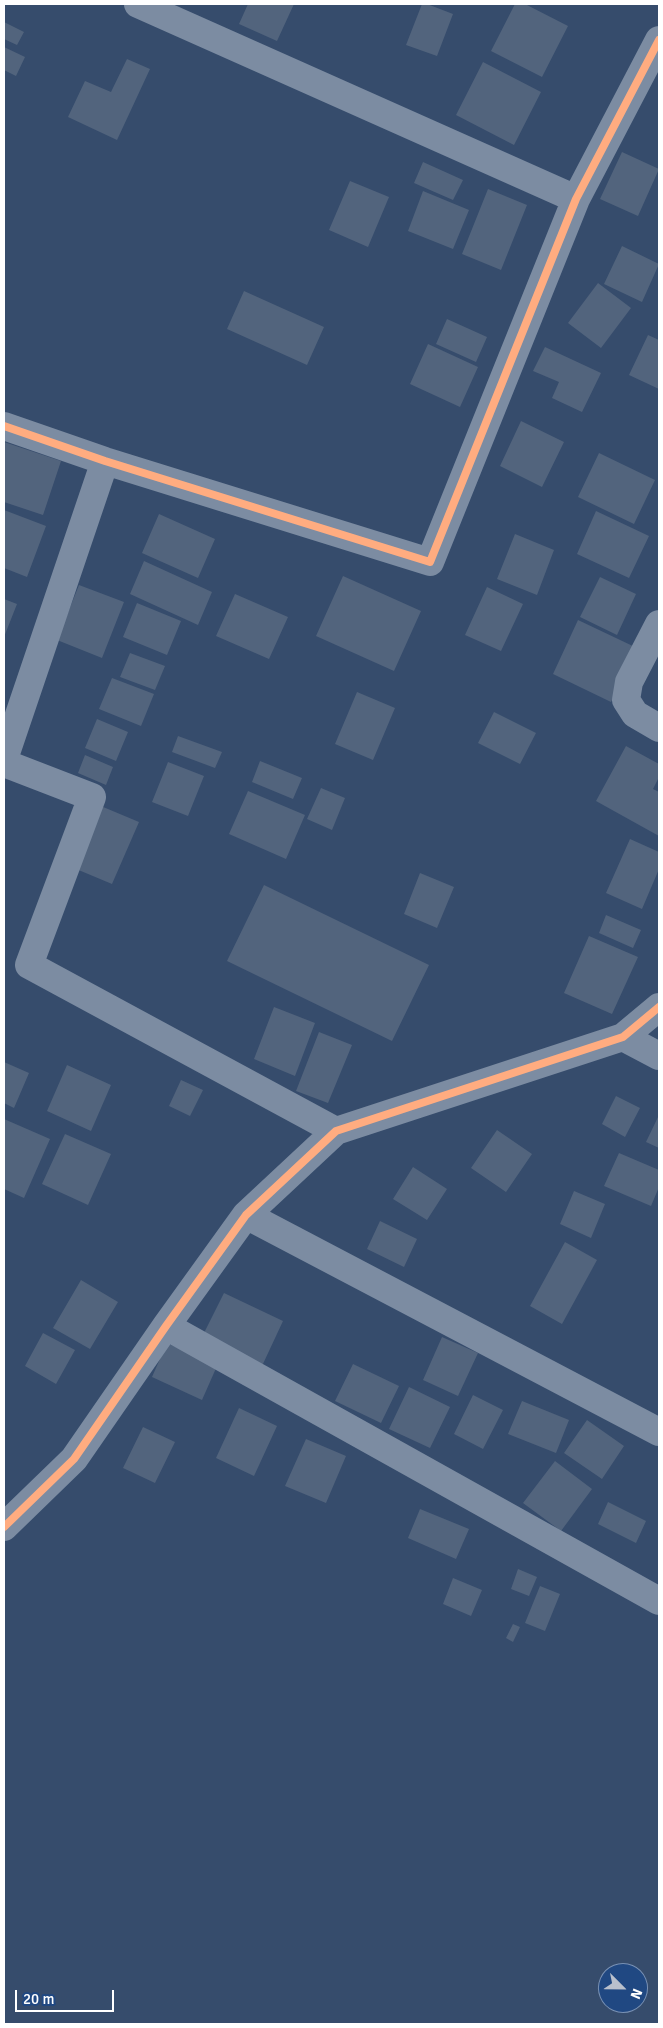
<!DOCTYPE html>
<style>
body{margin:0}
#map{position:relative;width:663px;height:2028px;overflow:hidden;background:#364c6c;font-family:Signika,sans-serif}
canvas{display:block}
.frame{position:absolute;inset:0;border:5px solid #fff;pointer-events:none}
.north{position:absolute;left:598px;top:1963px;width:50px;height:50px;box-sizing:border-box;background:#204882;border:1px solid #7991b4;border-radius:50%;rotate:113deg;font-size:14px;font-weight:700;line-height:20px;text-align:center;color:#fff}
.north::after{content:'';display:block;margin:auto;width:18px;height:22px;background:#b9c0cc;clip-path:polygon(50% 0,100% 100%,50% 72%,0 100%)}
.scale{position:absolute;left:15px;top:1990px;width:99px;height:22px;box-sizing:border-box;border:2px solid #fff;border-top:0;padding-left:6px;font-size:15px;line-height:18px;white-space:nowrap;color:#fff;-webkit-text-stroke:4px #204882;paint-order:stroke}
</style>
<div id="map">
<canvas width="663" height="2028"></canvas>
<div class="frame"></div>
<div class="north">N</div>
<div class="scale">20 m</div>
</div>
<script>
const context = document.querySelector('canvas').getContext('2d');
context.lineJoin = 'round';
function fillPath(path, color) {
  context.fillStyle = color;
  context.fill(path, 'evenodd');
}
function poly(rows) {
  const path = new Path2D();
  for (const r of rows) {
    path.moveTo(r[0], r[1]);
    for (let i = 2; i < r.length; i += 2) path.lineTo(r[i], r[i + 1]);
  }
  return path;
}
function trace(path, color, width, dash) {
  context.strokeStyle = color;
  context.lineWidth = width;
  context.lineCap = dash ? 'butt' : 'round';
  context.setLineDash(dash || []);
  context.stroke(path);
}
fillPath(poly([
 [248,4,294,4,277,41,239,24],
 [422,4,427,4,453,14,437,56,406,45],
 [515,4,525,4,568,26,542,77,491,51],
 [4,22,24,32,17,45,4,39],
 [4,47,25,57,16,76,4,70],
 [127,59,150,69,117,140,68,117,85,81,111,92],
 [483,62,541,92,514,145,456,115],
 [622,152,659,169,638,216,600,199],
 [423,162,463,180,453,200,414,183],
 [350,181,389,197,368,247,329,230],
 [488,189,527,205,501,270,462,254],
 [423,191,469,210,453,249,408,231],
 [622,246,659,264,642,302,604,284],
 [598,283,631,308,601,348,568,323],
 [244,291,324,327,307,365,227,329],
 [447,319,487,337,476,362,436,344],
 [648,335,659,340,659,389,629,375],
 [428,344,478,367,460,407,410,384],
 [545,347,601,373,582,412,552,398,559,382,533,371],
 [521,421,564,442,542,487,500,466],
 [4,442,61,461,43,515,4,502],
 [599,453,655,480,634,524,578,497],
 [4,510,46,526,27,577,4,568],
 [596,511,649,536,629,578,577,554],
 [159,514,215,539,198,578,142,553],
 [515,534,554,550,537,595,497,579],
 [144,561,212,592,198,625,130,594],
 [343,576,421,611,394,671,316,636],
 [600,577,636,594,617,635,580,617],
 [79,585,124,602,102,658,57,640],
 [487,587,523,604,501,651,465,635],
 [235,594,288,617,269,659,216,636],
 [4,599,17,604,4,637],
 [137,603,181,621,167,655,123,637],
 [578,620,637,648,611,702,553,674],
 [130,653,165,666,155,690,120,677],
 [112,678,154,694,141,726,99,709],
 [357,692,395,708,373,760,335,744],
 [494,712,536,733,520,764,478,743],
 [97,719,128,732,116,761,85,748],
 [178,736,222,752,215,768,172,752],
 [626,746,659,764,659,777,653,789,659,792,659,836,596,801],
 [85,755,113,767,106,785,78,773],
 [260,761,302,778,293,799,252,782],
 [168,762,204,776,188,816,152,802],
 [321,788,345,798,332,830,307,819],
 [248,791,305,815,286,859,229,834],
 [96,804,139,822,112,884,69,866],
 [630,839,659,852,659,869,642,909,606,893],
 [420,873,454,887,437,928,404,914],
 [264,885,429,965,392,1041,227,961],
 [606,915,641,930,633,948,599,933],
 [589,936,638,957,612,1014,564,993],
 [274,1007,315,1023,295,1076,254,1059],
 [319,1032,352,1045,328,1103,296,1091],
 [4,1062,29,1073,14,1108,4,1103],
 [67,1065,111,1085,91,1131,47,1111],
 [181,1080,203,1090,190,1116,169,1106],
 [616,1096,640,1108,625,1137,602,1124],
 [659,1115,659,1148,646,1142],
 [4,1119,50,1139,24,1198,4,1189],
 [497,1130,532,1154,506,1192,471,1168],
 [65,1134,111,1154,88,1205,42,1184],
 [619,1153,659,1170,659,1187,651,1206,604,1186],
 [413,1167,447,1189,427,1220,393,1199],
 [574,1191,605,1204,591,1238,560,1224],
 [380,1221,417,1239,404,1267,367,1249],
 [565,1242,597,1260,562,1324,530,1306],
 [81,1280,118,1302,90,1349,53,1328],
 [224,1293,283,1321,262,1366,202,1337],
 [43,1333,75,1350,56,1384,25,1366],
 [442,1337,478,1353,458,1396,423,1380],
 [167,1343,217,1366,202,1400,152,1377],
 [353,1364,399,1386,381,1423,335,1401],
 [409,1387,450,1407,430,1448,389,1429],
 [473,1395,503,1410,483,1449,454,1434],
 [522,1401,569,1420,556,1453,508,1434],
 [239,1408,277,1426,254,1476,216,1458],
 [587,1420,624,1446,602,1479,564,1453],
 [143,1427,175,1442,155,1483,123,1468],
 [306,1439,346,1456,326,1503,285,1486],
 [555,1461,592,1489,561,1531,523,1503],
 [608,1502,646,1521,636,1543,598,1524],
 [420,1509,469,1529,456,1559,408,1538],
 [518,1569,537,1577,529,1596,511,1589],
 [453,1578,482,1590,471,1616,443,1604],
 [540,1586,560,1594,545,1631,525,1623],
 [513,1624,520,1627,513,1642,506,1638]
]), '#52647d');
trace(poly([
 [138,4,576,199],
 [4,426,105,461,430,562,576,199,659,40],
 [659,624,629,682,626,700,635,714,659,728],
 [4,759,105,461],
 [4,763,92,797,29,965,336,1131],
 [623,1037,659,1056],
 [246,1215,659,1432],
 [166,1326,659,1601],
 [4,1527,74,1459,166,1326,246,1215,336,1131,623,1037,659,1007]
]), '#7c8ca2', 28);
trace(poly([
 [4,426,105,461,430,562,576,199,659,40],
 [4,1527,74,1459,166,1326,246,1215,336,1131,623,1037,659,1007]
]), '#ffac80', 8);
</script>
